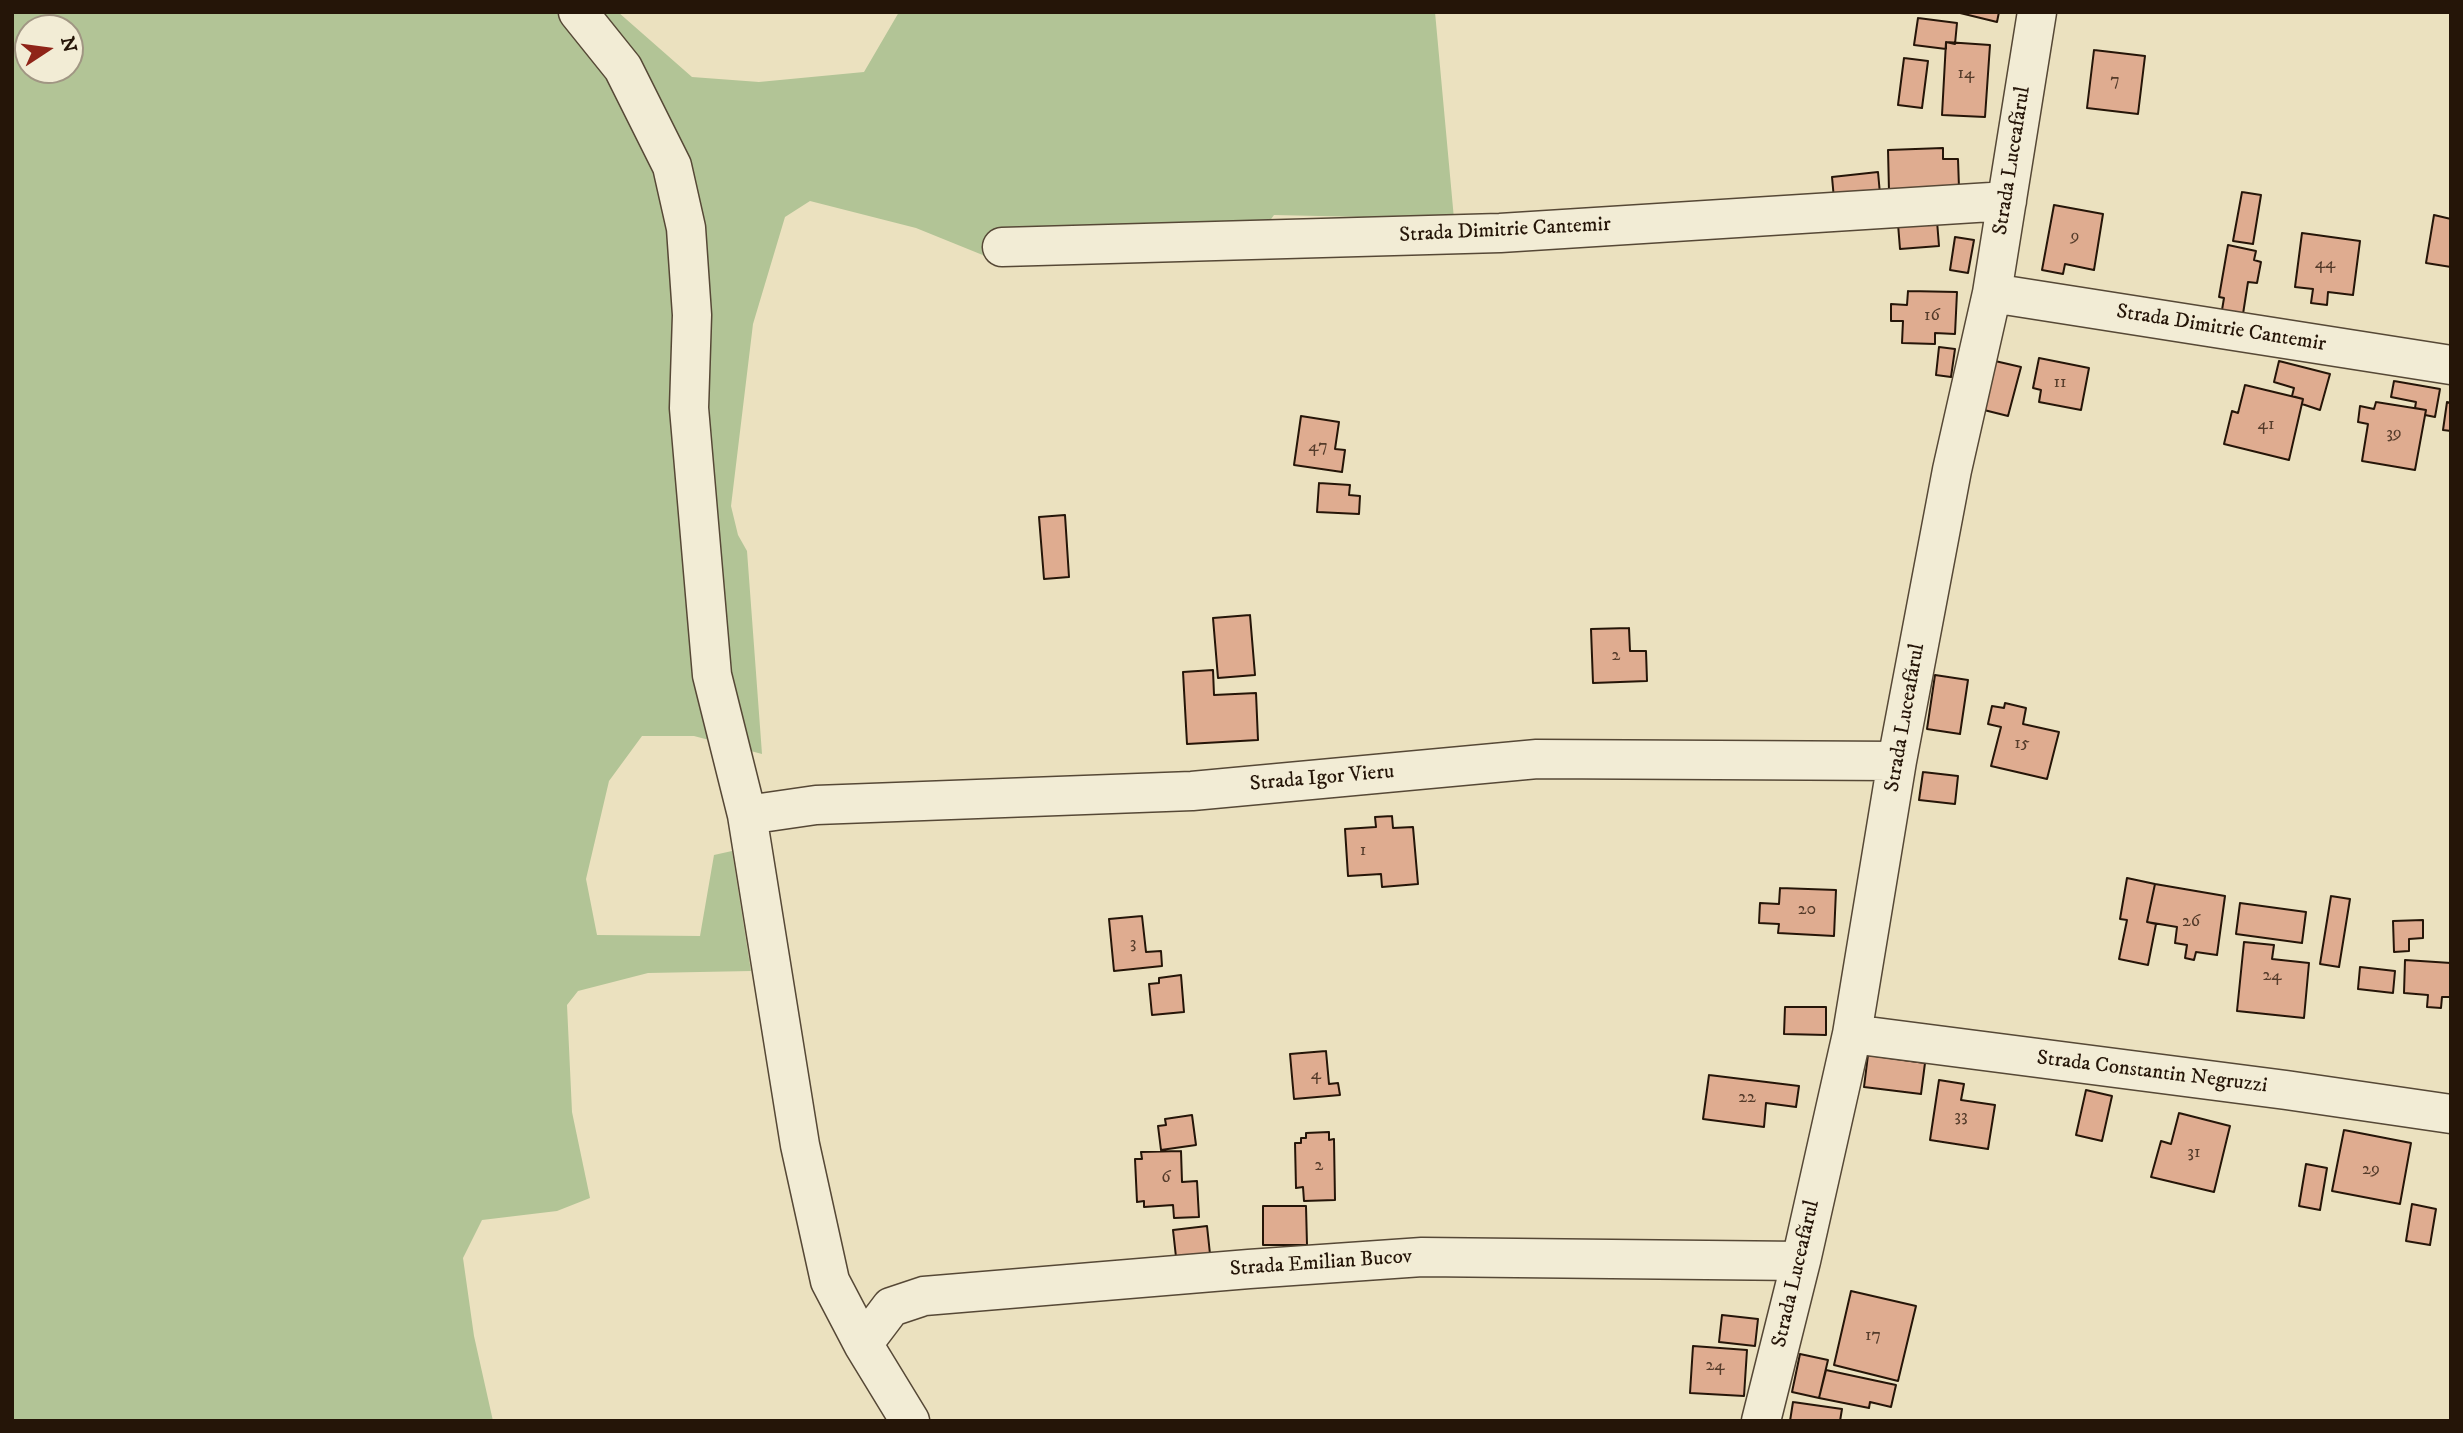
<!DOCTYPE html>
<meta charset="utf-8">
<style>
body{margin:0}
#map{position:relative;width:2463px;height:1433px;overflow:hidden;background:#ebe1bf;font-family:"IM FELL DW Pica",serif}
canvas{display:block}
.frame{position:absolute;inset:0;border:14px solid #251508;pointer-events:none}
.north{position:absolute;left:14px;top:14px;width:70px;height:70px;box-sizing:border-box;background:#f2ecd5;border:2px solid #a09683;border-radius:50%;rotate:77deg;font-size:19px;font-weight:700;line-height:28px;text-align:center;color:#251508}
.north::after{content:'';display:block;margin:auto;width:24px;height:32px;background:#8f2418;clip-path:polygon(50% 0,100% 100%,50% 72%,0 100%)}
</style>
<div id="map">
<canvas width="2463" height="1433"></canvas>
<div class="frame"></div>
<div class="north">N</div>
</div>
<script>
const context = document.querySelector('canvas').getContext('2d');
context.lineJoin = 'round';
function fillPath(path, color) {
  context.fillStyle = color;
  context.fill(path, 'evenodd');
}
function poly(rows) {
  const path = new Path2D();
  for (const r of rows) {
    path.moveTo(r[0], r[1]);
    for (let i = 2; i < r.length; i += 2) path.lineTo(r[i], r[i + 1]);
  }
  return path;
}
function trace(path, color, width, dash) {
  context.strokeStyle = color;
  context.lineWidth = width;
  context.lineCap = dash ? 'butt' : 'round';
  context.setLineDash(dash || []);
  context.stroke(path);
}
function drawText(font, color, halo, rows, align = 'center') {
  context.font = font + ' "IM FELL DW Pica",serif';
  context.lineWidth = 7;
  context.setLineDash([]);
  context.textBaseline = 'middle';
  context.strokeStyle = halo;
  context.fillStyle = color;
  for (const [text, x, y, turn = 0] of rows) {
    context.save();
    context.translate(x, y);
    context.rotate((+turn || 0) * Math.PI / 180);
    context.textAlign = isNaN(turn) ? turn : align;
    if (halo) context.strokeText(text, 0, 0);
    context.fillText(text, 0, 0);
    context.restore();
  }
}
fillPath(poly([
 [12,12,618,12,692,77,759,82,864,72,899,12,1435,12,1454,219,1274,215,1248,251,995,260,916,228,810,201,785,217,753,324,731,506,738,535,747,551,762,754,694,736,642,736,609,781,586,879,597,935,700,936,714,855,732,851,751,971,648,973,578,991,567,1005,572,1112,590,1198,557,1211,482,1220,463,1258,474,1336,493,1421,12,1421],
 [28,28,70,28,70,70,28,70]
]), '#b2c496');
const building = poly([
 [1956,12,1999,12,1997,22,1956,12],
 [1918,18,1957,23,1955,44,1946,42,1946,49,1914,45,1918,18],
 [1946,42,1990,45,1985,117,1942,115,1946,42],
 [2094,50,2145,56,2138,114,2087,108,2094,50],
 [1904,58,1928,61,1922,108,1898,105,1904,58],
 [1943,148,1943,159,1958,159,1959,188,1889,191,1888,150,1943,148],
 [1878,172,1880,194,1834,199,1832,177,1878,172],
 [2242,192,2261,195,2253,244,2233,241,2242,192],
 [2054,205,2103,214,2094,270,2065,264,2063,274,2042,270,2054,205],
 [2434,215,2451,219,2451,267,2426,263,2434,215],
 [1937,221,1939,246,1900,249,1898,224,1937,221],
 [2302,233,2360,241,2353,295,2328,292,2327,305,2311,303,2313,289,2295,287,2302,233],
 [1955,237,1974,240,1968,273,1950,270,1955,237],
 [2228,245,2256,251,2254,260,2261,262,2257,283,2248,282,2243,314,2222,310,2224,298,2219,297,2228,245],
 [1908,291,1957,292,1955,334,1935,333,1935,344,1902,343,1903,321,1891,321,1891,304,1907,305,1908,291],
 [1939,347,1955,349,1951,377,1936,375,1939,347],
 [2039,358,2089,368,2081,410,2039,402,2041,390,2033,388,2039,358],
 [1995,361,2021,367,2008,416,1984,410,1995,361],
 [2279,361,2330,374,2320,410,2302,404,2303,399,2292,396,2294,388,2274,382,2279,361],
 [2394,381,2440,389,2435,417,2425,415,2426,410,2415,408,2416,402,2391,397,2394,381],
 [2245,385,2303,399,2289,460,2224,444,2232,411,2238,413,2245,385],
 [2376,402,2426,410,2415,470,2362,461,2368,424,2358,422,2360,406,2374,409,2376,402],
 [2447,402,2451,403,2451,431,2443,430,2447,402],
 [1301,416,1339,422,1335,449,1345,450,1342,472,1294,465,1301,416],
 [1319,483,1350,485,1349,495,1360,496,1359,514,1317,512,1319,483],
 [1065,515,1069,577,1044,579,1039,517,1065,515],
 [1250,615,1255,675,1218,678,1213,618,1250,615],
 [1629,628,1630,651,1646,651,1647,681,1593,683,1591,629,1629,628],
 [1213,670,1214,695,1256,693,1258,740,1187,744,1183,672,1213,670],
 [1935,675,1968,680,1960,734,1927,729,1935,675],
 [2005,703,2026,708,2023,724,2059,732,2047,779,1991,766,2001,727,1988,724,1992,706,2004,708,2005,703],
 [1923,772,1958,776,1955,804,1919,800,1923,772],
 [1392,816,1393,828,1413,827,1418,884,1382,887,1381,874,1348,876,1345,829,1376,827,1375,817,1392,816],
 [2127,878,2155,884,2147,922,2156,924,2148,965,2119,959,2127,920,2120,919,2127,878],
 [2155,884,2225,896,2217,955,2196,952,2194,960,2185,958,2187,945,2175,943,2177,927,2147,922,2155,884],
 [1780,888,1836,890,1834,936,1778,933,1779,924,1759,923,1760,903,1779,904,1780,888],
 [2331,896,2350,899,2339,967,2320,964,2331,896],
 [2240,903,2306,912,2302,943,2236,934,2240,903],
 [1142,916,1146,952,1161,951,1162,966,1114,971,1109,919,1142,916],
 [2423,920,2423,938,2409,939,2409,951,2394,952,2393,921,2423,920],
 [2244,942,2274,945,2272,959,2309,963,2304,1018,2237,1011,2244,942],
 [2405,960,2451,963,2451,997,2442,997,2441,1008,2427,1007,2428,995,2404,993,2405,960],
 [2360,967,2395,971,2393,993,2358,989,2360,967],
 [1181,975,1184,1012,1152,1015,1149,984,1159,983,1159,978,1181,975],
 [1785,1007,1826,1007,1826,1035,1784,1034,1785,1007],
 [1326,1051,1329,1084,1338,1083,1340,1095,1294,1099,1290,1054,1326,1051],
 [1868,1055,1925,1063,1921,1094,1864,1087,1868,1055],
 [1709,1075,1799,1086,1796,1107,1766,1103,1764,1127,1703,1119,1709,1075],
 [1939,1080,1964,1084,1961,1100,1995,1105,1988,1149,1930,1140,1939,1080],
 [2086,1090,2112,1096,2102,1141,2076,1135,2086,1090],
 [2179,1113,2230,1126,2214,1192,2151,1177,2161,1141,2171,1144,2179,1113],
 [1192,1115,1196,1145,1161,1150,1158,1126,1166,1125,1165,1119,1192,1115],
 [2344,1130,2411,1143,2400,1204,2332,1191,2344,1130],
 [1329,1132,1329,1140,1334,1139,1335,1200,1304,1201,1303,1187,1296,1188,1295,1143,1301,1143,1301,1138,1306,1138,1306,1133,1329,1132],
 [1181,1151,1182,1182,1197,1181,1199,1217,1174,1218,1173,1205,1144,1207,1144,1201,1137,1202,1135,1159,1142,1159,1141,1152,1181,1151],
 [2306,1164,2327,1168,2320,1210,2299,1206,2306,1164],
 [2412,1204,2436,1209,2430,1245,2406,1241,2412,1204],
 [1263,1206,1306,1206,1307,1245,1263,1245,1263,1206],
 [1207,1226,1210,1254,1176,1257,1173,1230,1207,1226],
 [1851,1291,1916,1306,1898,1381,1834,1365,1851,1291],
 [1722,1315,1758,1319,1755,1346,1719,1342,1722,1315],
 [1693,1346,1747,1350,1744,1396,1690,1393,1693,1346],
 [1800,1354,1828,1360,1819,1398,1792,1392,1800,1354],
 [1826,1370,1896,1385,1891,1407,1870,1402,1869,1408,1819,1398,1826,1370],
 [1793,1402,1842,1409,1840,1421,1790,1421,1793,1402]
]);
fillPath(building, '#dfac90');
trace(building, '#251508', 2);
const minor = poly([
 [578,12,623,68,672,166,686,228,692,315,689,408,712,675,747,815,800,1145,830,1281,863,1344,910,1421],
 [1002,247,1500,233,2007,201],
 [1992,293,2451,365],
 [747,815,816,805,1192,791,1537,759,1897,761],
 [1852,1034,2286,1090,2451,1114],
 [863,1344,891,1307,924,1296,1249,1269,1422,1257,1801,1261],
 [1761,1421,1801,1261,1852,1034,1897,761,1952,470,1992,293,2037,12]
]);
trace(minor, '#564836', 41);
trace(minor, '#f2ecd5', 38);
drawText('18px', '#543b2a', null, [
 ["14",1966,74],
 ["7",2115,81],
 ["9",2075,237],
 ["44",2325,264],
 ["16",1932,316],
 ["11",2060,383],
 ["41",2266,425],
 ["39",2394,434],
 ["47",1318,447],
 ["2",1616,656],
 ["15",2022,744],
 ["1",1363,851],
 ["20",1807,910],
 ["26",2191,922],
 ["3",1133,944],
 ["24",2272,976],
 ["4",1316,1075],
 ["22",1747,1098],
 ["33",1961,1117],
 ["31",2194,1153],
 ["2",1319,1166],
 ["29",2371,1170],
 ["6",1166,1178],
 ["17",1873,1336],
 ["24",1715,1366]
]);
drawText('21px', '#251508', '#f2ecd5', [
 ["Strada Luceafărul",2013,161,-81],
 ["Strada Dimitrie Cantemir",1505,231,-3],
 ["Strada Dimitrie Cantemir",2221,329,9],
 ["Strada Luceafărul",1906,718,-80],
 ["Strada Igor Vieru",1322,779,-5],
 ["Strada Constantin Negruzzi",2152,1073,7],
 ["Strada Emilian Bucov",1321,1264,-4],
 ["Strada Luceafărul",1797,1274,-77]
]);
</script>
